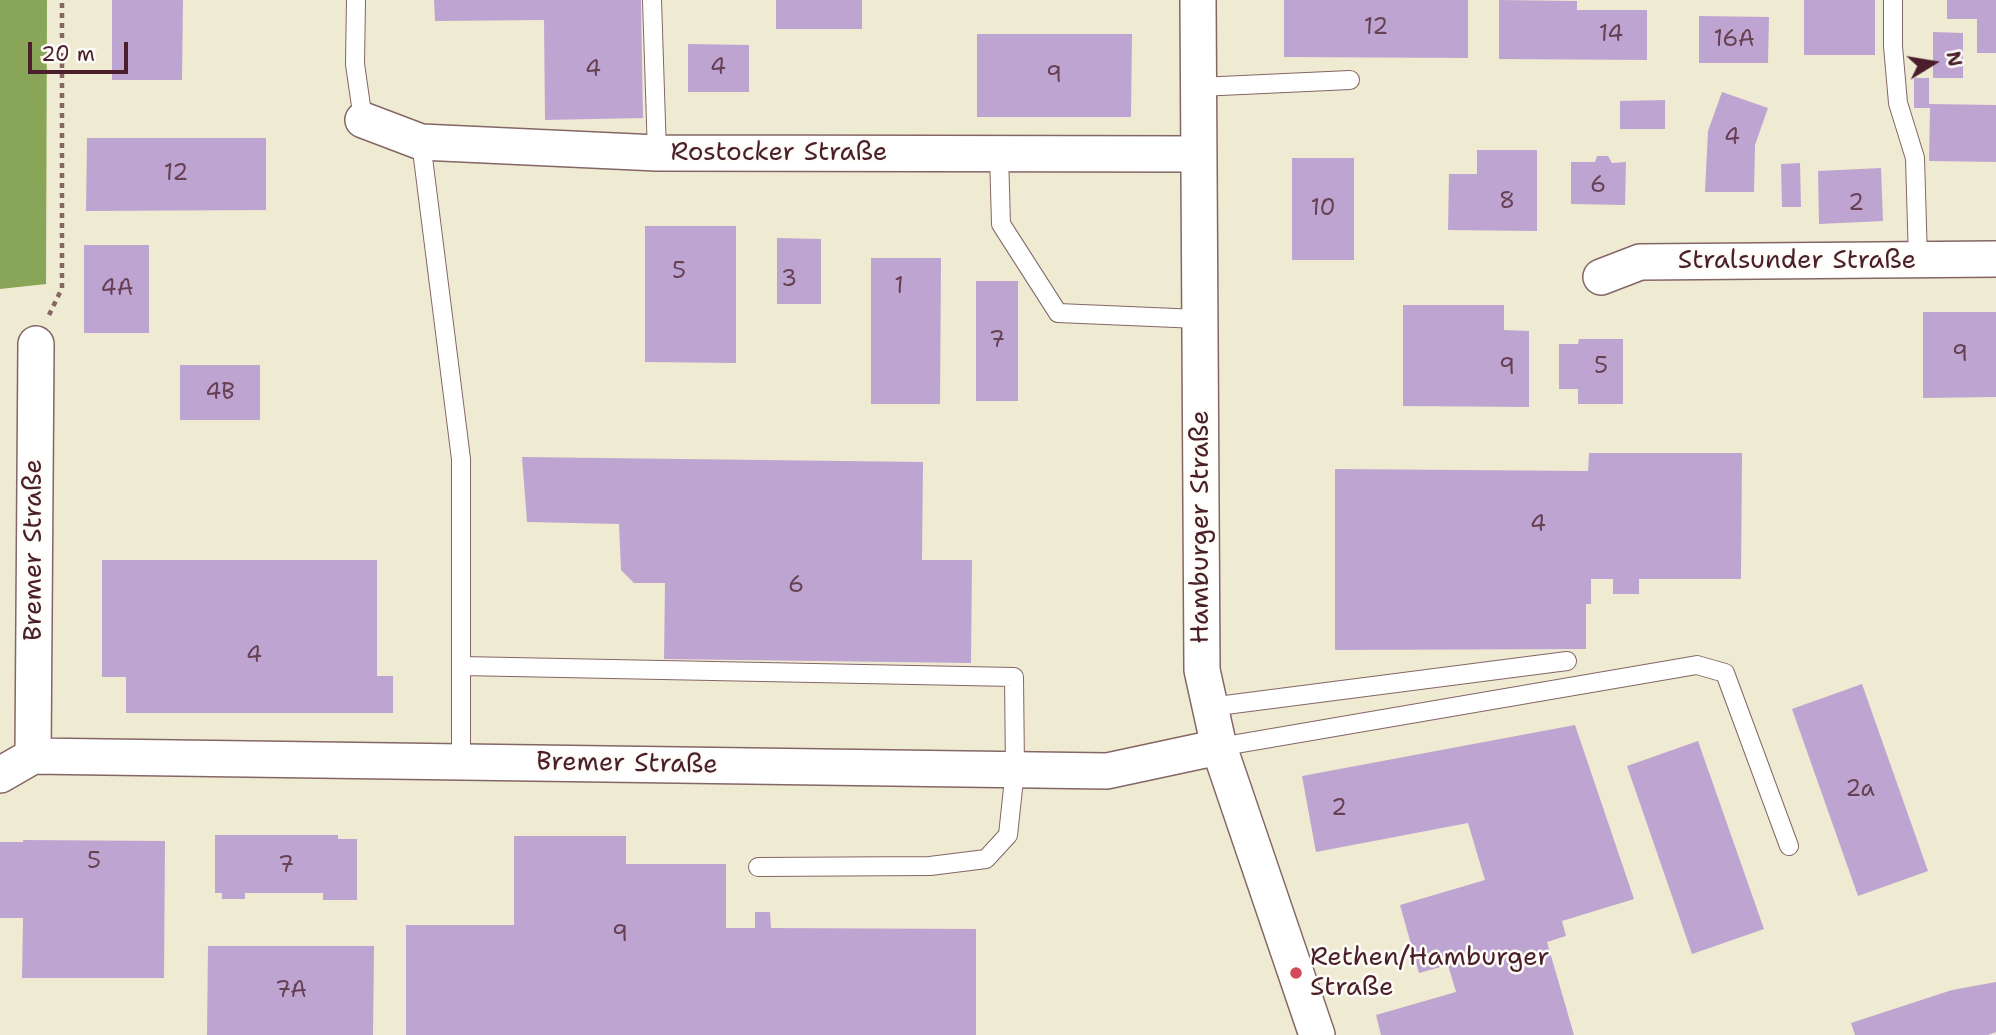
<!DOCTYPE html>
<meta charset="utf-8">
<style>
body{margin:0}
#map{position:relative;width:1996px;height:1035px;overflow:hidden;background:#efead2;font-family:"Shantell Sans",sans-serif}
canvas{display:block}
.north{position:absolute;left:1898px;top:28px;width:70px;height:70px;-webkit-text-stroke:5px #fdfcf7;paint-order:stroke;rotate:79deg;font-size:19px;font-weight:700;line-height:28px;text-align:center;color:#4a1f2b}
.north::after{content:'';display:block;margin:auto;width:24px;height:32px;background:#4a1f2b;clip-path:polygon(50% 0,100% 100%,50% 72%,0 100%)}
.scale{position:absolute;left:28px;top:42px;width:100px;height:32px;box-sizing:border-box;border:4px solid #4a1f2b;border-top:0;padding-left:9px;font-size:21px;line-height:24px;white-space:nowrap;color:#4a1f2b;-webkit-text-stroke:5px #fdfcf7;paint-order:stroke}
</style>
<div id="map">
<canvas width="1996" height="1035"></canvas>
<div class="north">N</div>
<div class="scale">20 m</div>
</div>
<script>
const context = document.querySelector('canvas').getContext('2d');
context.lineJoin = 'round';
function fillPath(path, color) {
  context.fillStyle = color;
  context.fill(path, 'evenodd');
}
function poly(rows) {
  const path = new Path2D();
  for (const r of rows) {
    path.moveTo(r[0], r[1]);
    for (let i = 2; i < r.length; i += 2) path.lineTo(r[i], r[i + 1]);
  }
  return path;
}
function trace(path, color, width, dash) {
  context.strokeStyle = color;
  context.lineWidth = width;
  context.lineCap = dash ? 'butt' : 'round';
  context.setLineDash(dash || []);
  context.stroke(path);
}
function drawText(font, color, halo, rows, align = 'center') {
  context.font = font + ' "Shantell Sans",sans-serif';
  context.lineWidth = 5;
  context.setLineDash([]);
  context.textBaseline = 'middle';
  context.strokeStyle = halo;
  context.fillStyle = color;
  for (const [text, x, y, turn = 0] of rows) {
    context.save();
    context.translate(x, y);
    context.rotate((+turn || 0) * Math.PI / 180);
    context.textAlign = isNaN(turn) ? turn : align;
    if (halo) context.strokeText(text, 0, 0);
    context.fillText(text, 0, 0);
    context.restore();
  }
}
fillPath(poly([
 [0,0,47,0,46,284,0,289]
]), '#88a558');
fillPath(poly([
 [112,0,183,0,182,80,112,80],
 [434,0,641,0,643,118,545,120,544,20,435,21],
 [776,0,862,0,862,29,776,29],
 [1284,0,1468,0,1468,58,1284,57],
 [1499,0,1577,1,1577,10,1647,10,1647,60,1499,59],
 [1804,0,1875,0,1875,55,1804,55],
 [1947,0,1996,0,1996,53,1977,53,1977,19,1947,19],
 [1699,16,1769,17,1768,63,1699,63],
 [1933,32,1963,33,1963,78,1933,78],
 [977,34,1132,34,1131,117,977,117],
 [688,44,749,45,749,92,688,92],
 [1914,78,1929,78,1929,104,1996,105,1996,162,1929,161,1930,108,1914,108],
 [1722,92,1768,108,1755,145,1754,192,1705,192,1708,131],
 [1665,100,1665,129,1620,129,1620,101],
 [87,138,266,138,266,210,86,211],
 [1477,150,1537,150,1537,231,1448,230,1449,174,1477,174],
 [1597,156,1608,156,1612,163,1626,162,1625,205,1571,204,1571,162,1595,162],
 [1292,158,1354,158,1354,260,1292,260],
 [1800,163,1801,207,1782,207,1781,164],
 [1881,168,1883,221,1819,224,1818,171],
 [645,226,736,226,736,363,645,362],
 [777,238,821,239,821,304,777,304],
 [84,245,149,245,149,333,84,333],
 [871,258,941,258,940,404,871,404],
 [976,281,1018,281,1018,401,976,401],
 [1403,305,1504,305,1504,330,1529,331,1529,407,1403,406],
 [1923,312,1996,312,1996,397,1923,398],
 [1579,339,1623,339,1623,404,1578,404,1578,389,1559,389,1559,344,1578,344],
 [180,365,260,365,260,420,180,420],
 [1589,453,1742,453,1741,579,1639,579,1639,594,1613,594,1613,579,1591,579,1591,604,1586,604,1586,649,1335,650,1335,469,1588,471],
 [522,457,923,462,922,560,972,560,971,663,664,659,665,583,634,583,621,570,619,524,527,522],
 [102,560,377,560,377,676,393,676,393,713,126,713,126,677,102,677],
 [1862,684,1928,871,1858,896,1792,709],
 [1575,725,1634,899,1562,921,1566,936,1547,942,1574,1035,1381,1035,1376,1015,1456,992,1448,965,1419,973,1400,905,1485,880,1468,823,1316,852,1302,776],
 [1698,741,1764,929,1692,954,1627,766],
 [215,835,338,835,338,839,357,839,357,900,323,900,323,893,245,893,245,899,222,899,222,893,215,893],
 [514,836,626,836,626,864,726,864,726,928,755,928,755,912,770,912,771,928,976,929,976,1035,406,1035,406,925,514,925],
 [23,840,165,841,164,978,22,978,23,918,0,918,0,842,23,842],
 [208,946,374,946,373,1035,207,1035],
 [1996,982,1996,1032,1988,1035,1855,1035,1851,1023,1952,990]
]), '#bea5d1');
const service = poly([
 [356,0,355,64,363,120],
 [652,0,657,153],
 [1893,0,1893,46,1898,103,1915,158,1918,260],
 [1199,87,1350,80],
 [421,142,461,459,461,762],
 [999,154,1001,224,1058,313,1199,319],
 [461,666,1014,677,1015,770,1008,835,986,859,930,866,758,867],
 [1210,707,1567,661],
 [1219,747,1697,665,1725,673,1789,846]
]);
const minor = poly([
 [1198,0,1202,670,1219,747,1317,1035],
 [363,120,421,142,657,153,1199,154],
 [1601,277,1640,262,1996,259],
 [33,756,36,344],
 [0,775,33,756,1107,771,1219,747]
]);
trace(service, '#846665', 20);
trace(minor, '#846665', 38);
trace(poly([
 [49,315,62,288,62,0]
]), '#846665', 4.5, [5, 5]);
trace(service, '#fff', 18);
trace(minor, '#fff', 35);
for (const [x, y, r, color] of [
 [1296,973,7,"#d1495b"]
]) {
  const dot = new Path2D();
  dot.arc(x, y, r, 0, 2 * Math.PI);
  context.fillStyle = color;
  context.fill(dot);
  trace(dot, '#fdfcf7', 2.5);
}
drawText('23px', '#674054', null, [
 ["12",1376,28],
 ["14",1611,35],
 ["16A",1734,40],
 ["4",718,68],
 ["4",593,70],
 ["9",1054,76],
 ["4",1732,138],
 ["12",176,174],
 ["6",1598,186],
 ["8",1507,202],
 ["2",1856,204],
 ["10",1323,209],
 ["5",679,272],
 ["3",789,280],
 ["1",899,287],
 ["4A",117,289],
 ["7",997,341],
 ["9",1960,355],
 ["5",1601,367],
 ["9",1507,368],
 ["4B",220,393],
 ["4",1538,525],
 ["6",796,586],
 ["4",254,656],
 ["2a",1860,790],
 ["2",1339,809],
 ["5",94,862],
 ["7",286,866],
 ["9",620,935],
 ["7A",291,991]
]);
drawText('26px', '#4a1f2b', '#fdfcf7', [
 ["Rostocker Straße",779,153],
 ["Stralsunder Straße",1797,261],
 ["Hamburger Straße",1201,527,-90],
 ["Bremer Straße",34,550,-90],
 ["Bremer Straße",627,764,1]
]);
drawText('26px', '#4a1f2b', '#fdfcf7', [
 ["Rethen/Hamburger",1310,958],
 ["Straße",1310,988]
], 'left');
</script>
